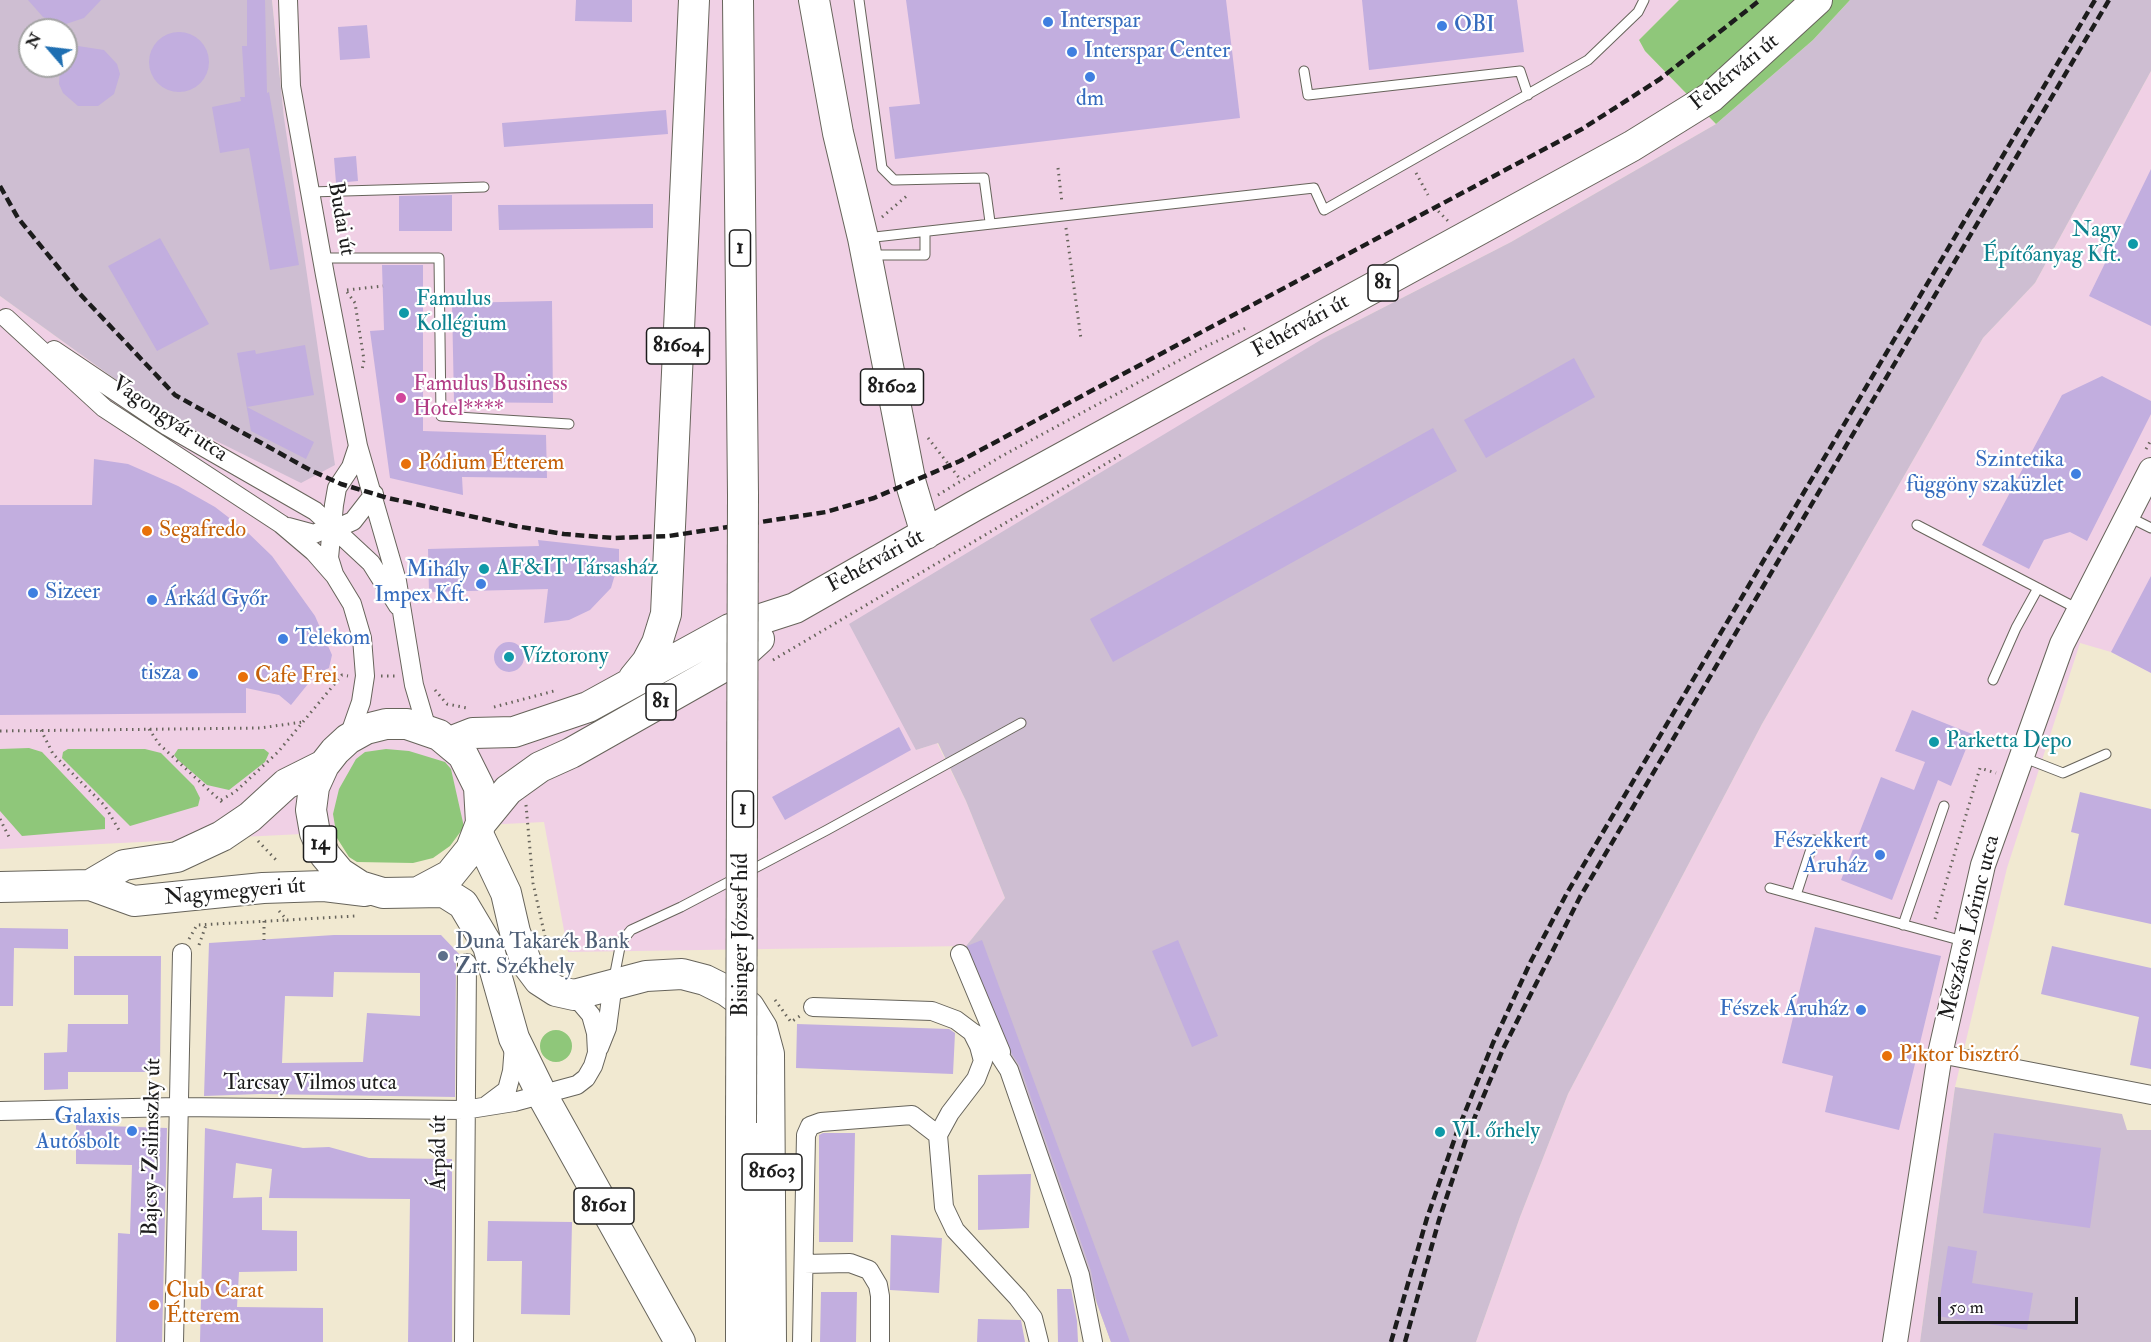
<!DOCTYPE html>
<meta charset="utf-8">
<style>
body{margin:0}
#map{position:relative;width:2151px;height:1342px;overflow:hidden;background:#f1e9d1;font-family:"IM FELL Double Pica",serif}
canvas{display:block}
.north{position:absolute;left:18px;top:18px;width:60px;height:60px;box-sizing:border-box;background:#fff;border:2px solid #a4a4a4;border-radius:50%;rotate:298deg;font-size:16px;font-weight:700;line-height:24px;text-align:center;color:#1c1c1c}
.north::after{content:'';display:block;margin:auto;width:21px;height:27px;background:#1f6fb2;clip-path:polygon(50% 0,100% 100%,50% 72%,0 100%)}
.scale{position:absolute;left:1938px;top:1297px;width:140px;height:27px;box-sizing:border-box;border:3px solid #1c1c1c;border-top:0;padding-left:8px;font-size:18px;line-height:21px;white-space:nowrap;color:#1c1c1c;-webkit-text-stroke:4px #fff;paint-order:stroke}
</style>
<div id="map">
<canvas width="2151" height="1342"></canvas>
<div class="north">N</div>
<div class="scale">50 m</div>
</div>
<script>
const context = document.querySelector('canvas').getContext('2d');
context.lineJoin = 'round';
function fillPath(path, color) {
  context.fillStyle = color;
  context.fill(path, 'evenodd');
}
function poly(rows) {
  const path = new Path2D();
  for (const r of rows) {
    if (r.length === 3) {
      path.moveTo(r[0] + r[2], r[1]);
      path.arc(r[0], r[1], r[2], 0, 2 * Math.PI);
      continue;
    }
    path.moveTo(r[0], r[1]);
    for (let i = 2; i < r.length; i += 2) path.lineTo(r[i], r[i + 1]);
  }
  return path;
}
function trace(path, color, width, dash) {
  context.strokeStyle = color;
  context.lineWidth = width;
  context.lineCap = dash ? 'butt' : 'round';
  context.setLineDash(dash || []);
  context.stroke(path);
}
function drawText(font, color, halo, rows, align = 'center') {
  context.font = font + ' "IM FELL Double Pica",serif';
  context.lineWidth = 4.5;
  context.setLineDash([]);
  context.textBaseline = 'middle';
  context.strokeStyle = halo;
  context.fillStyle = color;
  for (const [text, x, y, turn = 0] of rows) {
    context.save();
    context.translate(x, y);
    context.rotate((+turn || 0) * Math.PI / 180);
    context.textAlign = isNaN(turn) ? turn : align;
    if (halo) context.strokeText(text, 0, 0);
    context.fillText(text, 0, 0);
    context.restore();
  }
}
fillPath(poly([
 [272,0,1679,0,1639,40,1645,51,1716,124,1511,242,1324,338,916,750,937,743,966,801,1005,898,966,946,568,952,544,822,0,849,0,296,166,416,284,118],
 [2151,71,2151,673,2111,652,2080,643,2007,868,1955,1087,1920,1342,1476,1342,1520,1217,1568,1094,1762,724,1983,338,2035,283]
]), '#f0d0e5');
fillPath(poly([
 [0,0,272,0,284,118,335,465,301,483,166,416,0,296],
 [30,30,66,30,66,66,30,66],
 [1850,0,2151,0,2151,71,2035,283,1983,338,1762,724,1568,1094,1520,1217,1476,1342,1111,1342,966,946,1005,898,966,801,938,743,916,750,849,624,1324,338,1511,242,1716,124,1813,40],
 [1955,1087,2122,1114,2127,1130,2151,1130,2151,1342,1920,1342]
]), '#cebed2');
fillPath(poly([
 [1679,0,1850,0,1813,40,1716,124,1645,51,1639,40],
 [29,748,42,752,105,818,105,829,22,836,0,811,0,749],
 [68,749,145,749,161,753,194,786,200,798,198,806,130,826,62,758,63,752],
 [178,749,264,749,269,753,265,762,229,790,207,785,178,760,174,755],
 [386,749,409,751,445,762,451,769,464,827,450,846,433,858,413,863,357,862,349,857,337,838,333,814,339,789,356,759,365,752],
 [556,1046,16]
]), '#8fc77a');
fillPath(poly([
 [28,0,101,0,84,18,63,25,43,17],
 [247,0,265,0,267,93,269,92,299,265,270,270,249,148,220,153,212,107,241,101,240,97,245,97,242,46,247,46],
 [576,0,632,0,632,22,575,21],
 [906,0,1226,0,1240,118,895,159,889,107,920,104],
 [1362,0,1517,0,1524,52,1369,70],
 [367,25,370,58,340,60,338,27],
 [179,62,30],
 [78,46,104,50,117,64,120,74,114,94,98,106,78,106,63,93,59,84,60,66,66,66,66,56],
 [666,110,668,134,504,147,502,123],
 [356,156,358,181,336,183,334,158],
 [2151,169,2151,326,2089,296],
 [452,195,452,231,399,231,399,196],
 [653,204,653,228,499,230,498,205],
 [160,238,209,324,157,351,108,266],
 [382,265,423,265,423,431,546,435,547,478,462,477,463,495,390,478,370,331,384,330],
 [552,301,553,403,454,402,452,303],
 [305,345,314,395,247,407,314,442,306,459,251,431,237,353,255,350,256,354],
 [1574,358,1595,397,1486,458,1464,420],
 [2102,376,2151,401,2151,414,2087,541,2070,532,2044,540,2029,569,1982,545,2062,395],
 [1433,428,1457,471,1113,662,1090,619],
 [94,459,128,464,178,486,215,507,245,530,272,556,315,616,332,655,329,668,316,674,291,705,279,695,246,688,246,713,0,715,0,505,92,505],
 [538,540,619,549,619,561,611,588,590,610,569,620,544,623,548,589,429,592,428,549,539,546],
 [2151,576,2151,673,2111,652],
 [509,657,15],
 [1912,710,1972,734,1951,786,1938,780,1892,900,1841,880,1881,777,1914,790,1925,762,1895,751],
 [899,727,911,750,785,820,772,797],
 [2080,792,2151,809,2151,924,2064,905,2079,834,2071,832],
 [1815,927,1941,956,1899,1130,1825,1112,1833,1076,1782,1063],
 [0,928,68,929,68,949,14,948,13,1006,0,1006],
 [334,935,441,935,460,955,456,963,455,1097,260,1094,204,1096,209,943],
 [334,972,420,973,420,1016,367,1013,363,1062,282,1063,285,996,333,997],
 [982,940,1130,1342,1111,1342,1097,1303,1091,1271,1020,1066,1012,1054,967,946],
 [1178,940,1218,1036,1192,1047,1152,951],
 [2052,946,2151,968,2151,1069,2130,1065,2139,1017,2041,994],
 [74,956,161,956,160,1072,68,1072,68,1089,44,1090,44,1053,67,1052,68,1024,128,1024,128,995,74,995],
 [797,1024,949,1029,955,1033,953,1074,796,1068],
 [76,1125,167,1128,162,1342,116,1342,118,1233,130,1234,132,1165,76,1164],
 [205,1128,303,1148,329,1147,369,1158,452,1159,452,1342,408,1342,410,1199,269,1198,272,1169,236,1163,233,1198,262,1197,262,1230,297,1231,297,1271,239,1272,237,1307,323,1308,323,1342,200,1342],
 [823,1133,855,1133,853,1242,819,1242,819,1135],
 [1994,1133,2101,1148,2090,1228,1983,1213],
 [1031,1174,1029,1228,978,1230,978,1175],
 [488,1221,572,1222,570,1315,521,1314,522,1261,487,1261],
 [891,1235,942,1238,939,1293,890,1290],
 [1948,1246,1977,1251,1972,1283,2033,1293,2027,1330,1937,1316],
 [1057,1289,1071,1289,1077,1321,1078,1342,1058,1342],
 [821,1292,857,1292,856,1342,820,1342],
 [978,1319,1021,1320,1025,1342,977,1342]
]), '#c2aedf');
const service = poly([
 [859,0,882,168,894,180,984,178,990,222],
 [1304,71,1308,95,1520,71,1528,95],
 [310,192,484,187],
 [866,238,1314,188,1324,210,1588,60,1638,12,1644,0],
 [872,255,925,255,925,233],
 [322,258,439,258,441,416,569,424],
 [2129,517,2151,528],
 [1917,525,2078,609],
 [1993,680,2016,628,2038,588],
 [2022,757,2063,773,2106,754],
 [1770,888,1963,941],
 [1796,895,1814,840],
 [1903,925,1944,806],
 [614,978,621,942,631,930,681,907,827,830,1021,723]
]);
const minor = poly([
 [288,0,291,86,325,275,358,446,397,581,414,685,427,729],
 [6,318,104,408,281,524,314,552,335,576,352,604,362,638,365,676,361,702,348,739],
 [54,350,167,426,315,511,371,563,398,606],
 [288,527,314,534,332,526,344,525,353,521,374,494],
 [334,574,329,558,334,505,337,488,351,467,358,446],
 [960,954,1001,1052],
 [813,1007,932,1011,956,1020,972,1032,979,1046,983,1061,976,1079,950,1113,938,1135],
 [972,1032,992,1044,1009,1070,1080,1275,1093,1342],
 [599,1048,607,1028,613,983],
 [1940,1054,2151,1095],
 [487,1105,507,1090,512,1071,514,1045],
 [0,1111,177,1107,464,1110,514,1102,577,1085,586,1078,593,1066,597,1053,596,1033,591,1015,574,995],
 [804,1264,850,1263,869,1270,878,1285,880,1296,880,1342],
 [174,1342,182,953],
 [464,1342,467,963],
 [802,1342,806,1135,810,1126,821,1122,912,1115,938,1135,944,1207,955,1230,1018,1298,1033,1318,1039,1342]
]);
const tertiary = poly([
 [1895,1342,1940,1054,1983,865,2062,644,2151,470]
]);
const primary = poly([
 [738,0,743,495],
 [814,0,838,133,863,238,911,484,926,534],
 [634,678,647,662,657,643,666,614,694,0],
 [450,742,473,733,514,732,588,707,730,629,795,608,974,506,1632,146,1711,97,1817,0],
 [481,823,508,790,540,767,571,753,737,659,759,639],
 [478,834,506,893,515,932,527,964,539,980,556,991,574,995,646,976,682,974,705,980,727,991,749,1007,762,1028,769,1054,771,1342],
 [90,885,124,865,177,857,222,836,250,817,286,784,324,765],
 [0,887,90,885,134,901,263,888,324,886,365,891],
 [420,891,450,875,471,849,481,823,479,787,463,755,439,735,407,724,386,724,366,729,348,739,335,751,324,765,314,787,311,810,315,833,325,855,340,873,360,886,383,893,444,892,463,904,488,946,514,1038,542,1095,680,1342],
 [741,1342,741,1123]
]);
trace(service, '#67645b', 11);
trace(minor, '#67645b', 20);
trace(tertiary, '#67645b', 26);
trace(primary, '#67645b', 32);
trace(poly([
 [1058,168,1062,203],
 [1416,173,1428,195],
 [1434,207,1448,221],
 [882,217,909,194],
 [1066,228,1081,339],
 [347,290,383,286],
 [347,292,355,303,364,360,362,370],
 [928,438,960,479],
 [2146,449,2151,440],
 [938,495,1000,457,1202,348,1246,328],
 [773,660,1124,453],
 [381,676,396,676],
 [435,690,447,704,467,708],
 [494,707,554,691],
 [149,729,159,744,225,805],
 [41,730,53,754,105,806,119,830],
 [0,731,260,728,303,722],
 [221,800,235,792,278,752,342,675,348,676],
 [526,805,533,883,546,941],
 [0,819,10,839],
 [258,841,278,862],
 [279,911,287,920,355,916],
 [1935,919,1980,768,1996,773],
 [264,921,264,940],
 [189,939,197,925,287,920],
 [199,945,206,925],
 [775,1000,791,1022,800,1016]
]), '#67645b', 3, [1.5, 4.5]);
trace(service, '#fff', 9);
trace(minor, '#fff', 18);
trace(tertiary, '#fff', 24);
trace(primary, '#fff', 30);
trace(poly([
 [0,186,18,218,80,294,175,395,310,470,341,484,388,498,515,526,564,534,613,538,669,536,826,512,874,498,960,461,1582,129,1660,79,1760,0],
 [1391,1342,1427,1218,1457,1132,1493,1043,1531,961,1567,893,2095,0],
 [1405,1342,1439,1220,1467,1136,1503,1049,1580,897,2109,0]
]), '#1c1c1c', 4.5, [9, 4.5]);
const primaryBridge = poly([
 [741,1123,743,495]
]);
trace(primaryBridge, '#67645b', 32, []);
trace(primaryBridge, '#fff', 30);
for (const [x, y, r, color] of [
 [1048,22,6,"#3f7fe0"],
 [1442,26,6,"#3f7fe0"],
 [1072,52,6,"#3f7fe0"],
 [1090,77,6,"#3f7fe0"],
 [2133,244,6,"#0f9aa8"],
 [404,313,6,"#0f9aa8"],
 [401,398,6,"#d1479c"],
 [406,464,6,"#e8710a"],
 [2076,474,6,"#3f7fe0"],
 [147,531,6,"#e8710a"],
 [484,569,6,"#0f9aa8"],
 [481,584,6,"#3f7fe0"],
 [33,593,6,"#3f7fe0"],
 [152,600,6,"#3f7fe0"],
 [283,639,6,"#3f7fe0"],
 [509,657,6,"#0f9aa8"],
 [193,674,6,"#3f7fe0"],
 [243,677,6,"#e8710a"],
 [1934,742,6,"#0f9aa8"],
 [1880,855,6,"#3f7fe0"],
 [443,956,6,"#5c6f8a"],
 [1861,1010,6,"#3f7fe0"],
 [1887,1056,6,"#e8710a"],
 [132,1131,6,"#3f7fe0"],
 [1440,1132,6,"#0f9aa8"],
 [154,1305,6,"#e8710a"]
]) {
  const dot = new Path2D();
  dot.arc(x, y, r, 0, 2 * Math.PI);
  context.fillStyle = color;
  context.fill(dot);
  trace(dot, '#fff', 2);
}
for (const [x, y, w] of [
 [740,248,21],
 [1383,283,30],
 [678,346,63],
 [892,387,63],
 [661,702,30],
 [743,809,21],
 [320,844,33],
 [772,1172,60],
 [604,1206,60]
]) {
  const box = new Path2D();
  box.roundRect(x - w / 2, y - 18, w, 36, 4.5);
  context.fillStyle = '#fff';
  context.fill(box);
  trace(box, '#1c1c1c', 1.5);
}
drawText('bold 21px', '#1c1c1c', null, [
 ["1",740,248],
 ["81",1383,283],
 ["81604",678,346],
 ["81602",892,387],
 ["81",661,702],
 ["1",743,809],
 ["14",320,844],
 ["81603",772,1172],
 ["81601",604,1206]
]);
drawText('22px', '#366cbe', '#fff', [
 ["Interspar",1060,22],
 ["OBI",1454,26],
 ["Interspar Center",1084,52],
 ["dm",1090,100,"center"],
 ["Szintetika",2064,461,"right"],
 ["függöny szaküzlet",2064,486,"right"],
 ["Mihály",469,571,"right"],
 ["Impex Kft.",469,596,"right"],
 ["Sizeer",45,593],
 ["Árkád Győr",164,600],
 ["Telekom",295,639],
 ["tisza",181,674,"right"],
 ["Fészekkert",1868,842,"right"],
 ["Áruház",1868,867,"right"],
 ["Fészek Áruház",1849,1010,"right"],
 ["Galaxis",120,1118,"right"],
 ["Autósbolt",120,1143,"right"]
], 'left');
drawText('22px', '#1c1c1c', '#fff', [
 ["Fehérvári út",1735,73,-39],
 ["Budai út",340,219,80],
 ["Fehérvári út",1301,327,-29],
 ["Vagongyár utca",169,420,34],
 ["Fehérvári út",876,562,-29],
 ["Nagymegyeri út",235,893,-5],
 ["Mészáros Lőrinc utca",1971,928,-76],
 ["Bisinger József híd",742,935,-90],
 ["Tarcsay Vilmos utca",310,1084],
 ["Bajcsy-Zsilinszky út",153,1147,-89],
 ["Árpád út",440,1153,-90]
]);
drawText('22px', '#0d838f', '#fff', [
 ["Nagy",2121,231,"right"],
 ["Építőanyag Kft.",2121,256,"right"],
 ["Famulus",416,300],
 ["Kollégium",416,325],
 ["AF&IT Társasház",496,569],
 ["Víztorony",521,657],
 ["Parketta Depo",1946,742],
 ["VI. őrhely",1452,1132]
], 'left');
drawText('22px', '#b23c85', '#fff', [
 ["Famulus Business",413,385],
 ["Hotel****",413,410]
], 'left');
drawText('22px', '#c56008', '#fff', [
 ["Pódium Étterem",418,464],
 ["Segafredo",159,531],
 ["Cafe Frei",255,677],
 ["Piktor bisztró",1899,1056],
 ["Club Carat",166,1292],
 ["Étterem",166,1317]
], 'left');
drawText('22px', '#4e5e75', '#fff', [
 ["Duna Takarék Bank",455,943],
 ["Zrt. Székhely",455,968]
], 'left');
</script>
